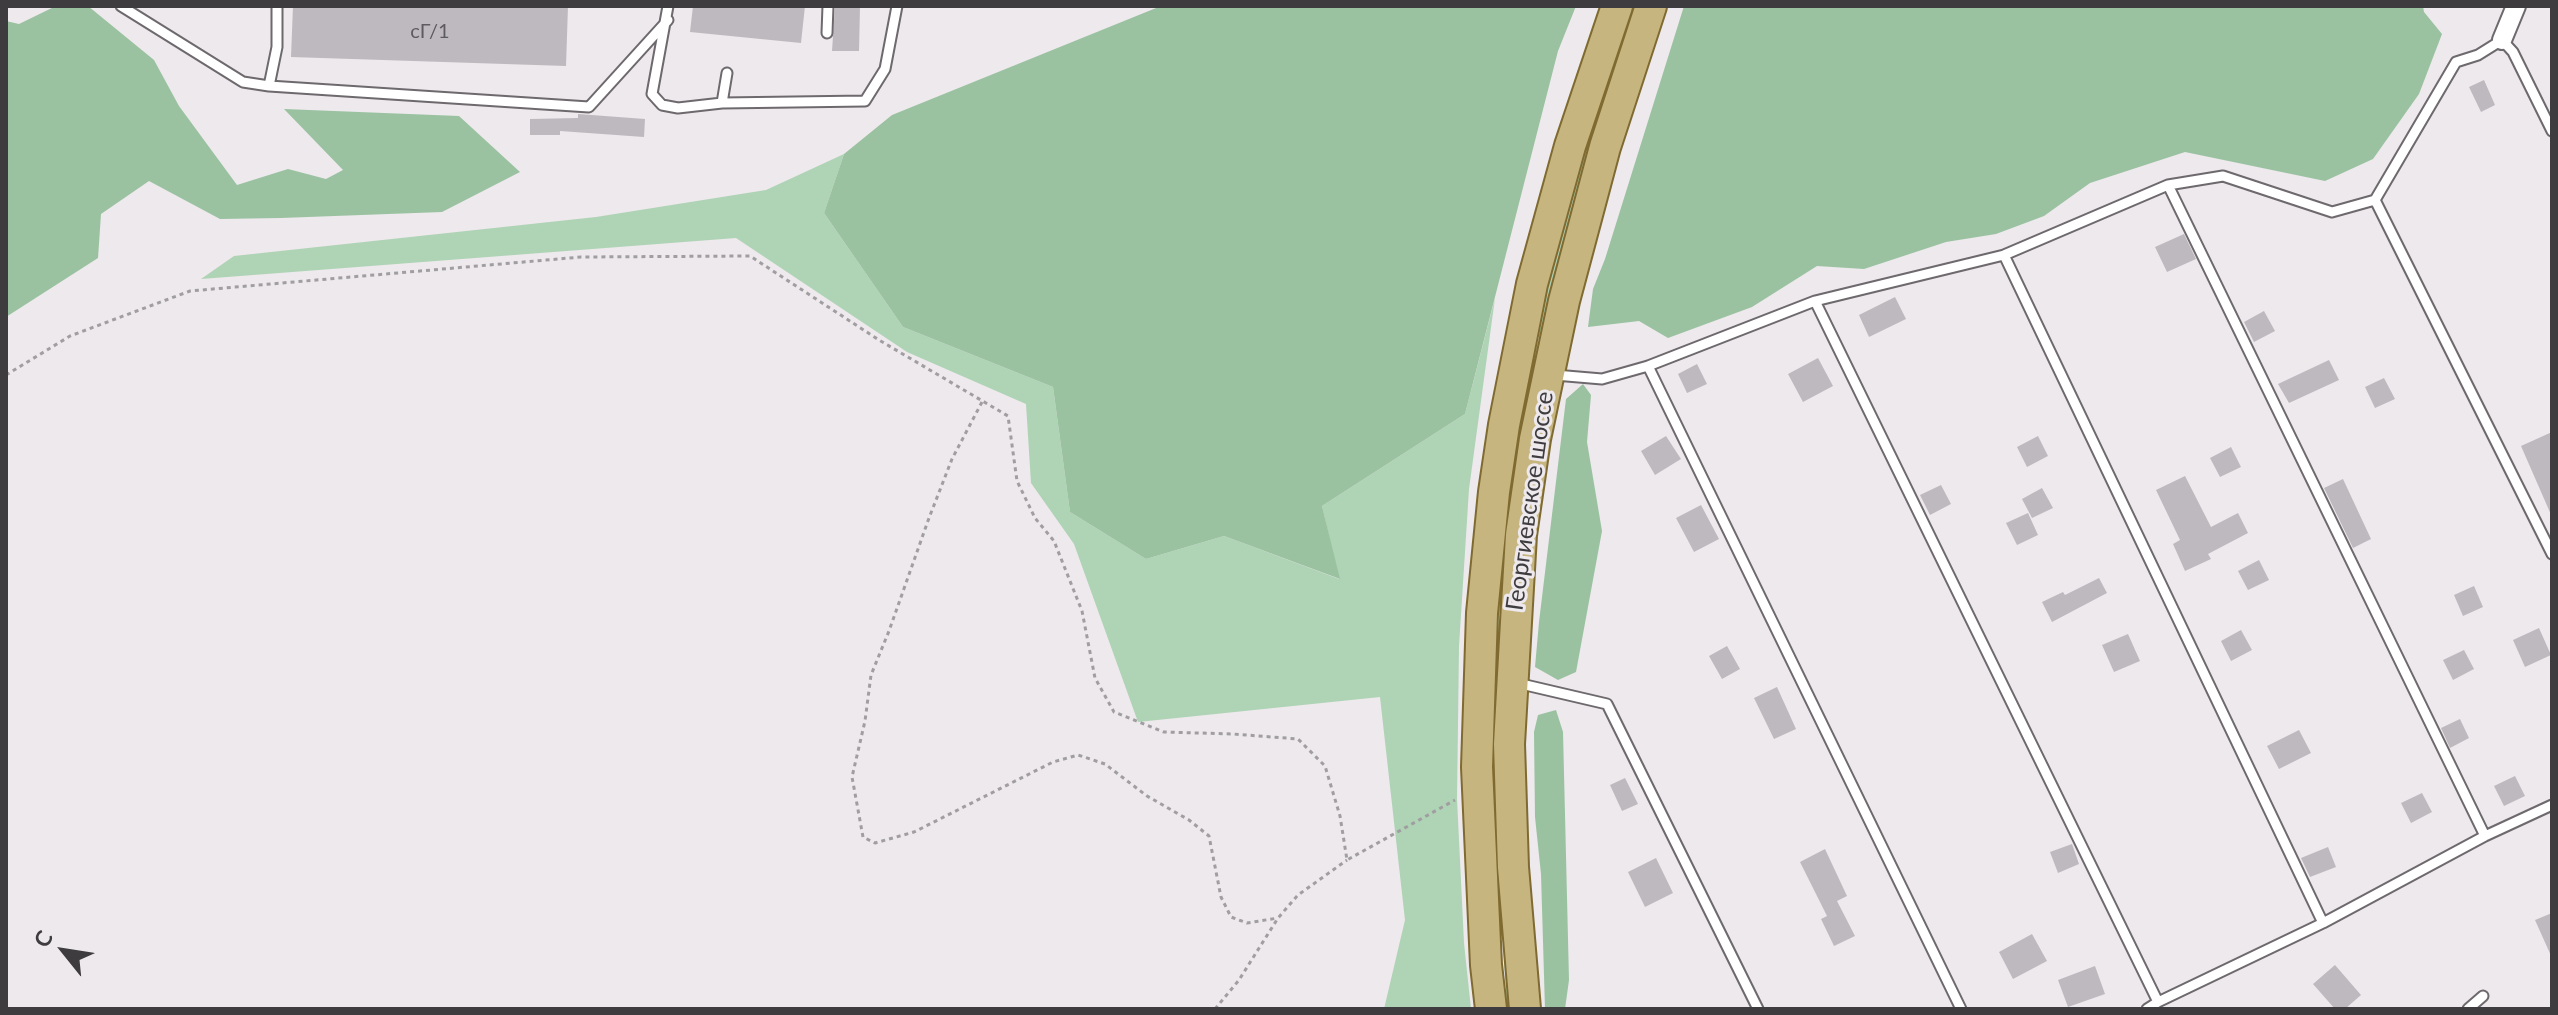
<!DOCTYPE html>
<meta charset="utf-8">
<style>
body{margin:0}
#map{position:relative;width:2558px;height:1015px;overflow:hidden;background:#ede9ed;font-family:Lato,sans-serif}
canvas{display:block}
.frame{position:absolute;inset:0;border:8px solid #3e3c3e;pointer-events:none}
.north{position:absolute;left:24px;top:911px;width:80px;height:80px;-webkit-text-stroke:6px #ede9ed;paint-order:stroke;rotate:300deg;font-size:22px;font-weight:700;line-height:32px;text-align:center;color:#3e3c3e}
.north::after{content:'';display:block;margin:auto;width:28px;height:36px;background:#3e3c3e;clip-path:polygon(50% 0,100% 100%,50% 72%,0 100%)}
</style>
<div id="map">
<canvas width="2558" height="1015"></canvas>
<div class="frame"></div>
<div class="north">С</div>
</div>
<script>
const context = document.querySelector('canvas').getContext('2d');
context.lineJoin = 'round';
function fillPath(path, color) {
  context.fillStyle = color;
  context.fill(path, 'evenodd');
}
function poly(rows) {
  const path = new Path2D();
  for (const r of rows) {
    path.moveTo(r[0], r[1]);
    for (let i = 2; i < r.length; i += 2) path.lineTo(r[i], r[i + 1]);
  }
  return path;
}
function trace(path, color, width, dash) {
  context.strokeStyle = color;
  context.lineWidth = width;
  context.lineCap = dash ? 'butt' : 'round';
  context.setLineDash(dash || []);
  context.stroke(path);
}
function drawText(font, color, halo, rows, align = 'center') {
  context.font = font + ' Lato,sans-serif';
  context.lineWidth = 6;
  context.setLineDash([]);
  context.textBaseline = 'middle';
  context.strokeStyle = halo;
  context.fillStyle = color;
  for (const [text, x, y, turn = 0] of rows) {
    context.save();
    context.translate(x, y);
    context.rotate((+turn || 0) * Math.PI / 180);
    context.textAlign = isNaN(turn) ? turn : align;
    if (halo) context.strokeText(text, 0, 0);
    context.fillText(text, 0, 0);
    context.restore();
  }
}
fillPath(poly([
 [1629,6,1638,6,1547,338,1536,337,1583,139],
 [844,154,824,213,903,327,1053,387,1070,512,1146,559,1224,536,1339,579,1322,506,1465,414,1495,298,1469,489,1459,646,1457,799,1464,943,1471,1009,1384,1009,1405,920,1380,697,1138,722,1074,544,1031,483,1026,404,907,352,736,238,201,279,234,256,596,217,766,190],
 [1510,522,1500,668,1494,661,1506,525],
 [1498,690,1514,1009,1507,1009,1495,811,1495,696]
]), '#afd3b5');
fillPath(poly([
 [56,6,88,6,154,60,179,106,237,185,288,169,326,179,343,170,284,109,459,116,520,172,442,212,281,218,220,219,149,181,101,214,98,258,6,317,6,21,19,24],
 [1161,6,1576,6,1558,51,1465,414,1322,506,1340,579,1224,536,1146,559,1070,512,1053,387,903,327,824,213,844,154,892,115],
 [1684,6,2423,6,2424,12,2442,34,2419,94,2373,159,2325,181,2185,152,2090,183,2044,216,1996,234,1946,242,1864,269,1817,266,1752,307,1668,338,1639,321,1588,327,1593,289,1605,259],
 [1583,384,1591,395,1587,442,1602,531,1576,672,1558,680,1535,667,1539,622,1566,399],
 [1556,710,1563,732,1569,980,1565,1009,1545,1009,1541,874,1535,817,1534,732,1538,715]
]), '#9ac2a0');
fillPath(poly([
 [293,6,568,6,566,66,291,57],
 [693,6,805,6,801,43,690,32],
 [835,6,860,7,859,51,832,51],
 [2484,80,2495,105,2481,112,2469,87],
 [578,114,645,119,644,137,560,131,560,135,530,135,530,119,578,118],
 [2184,234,2196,259,2167,272,2155,247],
 [1895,297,1906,319,1869,337,1859,315],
 [2264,311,2275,331,2254,342,2244,322],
 [1818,358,1833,386,1803,402,1788,374],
 [2329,360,2339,380,2289,403,2278,384],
 [1697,364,1707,384,1687,393,1678,374],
 [2384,378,2395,399,2375,408,2365,387],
 [2552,432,2552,517,2521,446],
 [1666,436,1681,459,1655,475,1641,451],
 [2038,436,2048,456,2027,467,2017,447],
 [2231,447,2241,467,2220,477,2210,458],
 [2185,476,2211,527,2238,513,2248,533,2208,554,2211,559,2185,571,2173,544,2180,540,2156,490],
 [2343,479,2371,539,2353,548,2324,488],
 [1941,485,1951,504,1930,515,1920,495],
 [2042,488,2053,508,2032,518,2022,499],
 [1701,505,1719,539,1694,552,1676,518],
 [2028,513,2038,535,2017,545,2006,523],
 [2259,560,2269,580,2248,590,2238,571],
 [2099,578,2107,593,2052,622,2042,602,2063,592,2065,595],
 [2474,586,2483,607,2463,616,2454,595],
 [2539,628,2551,655,2525,667,2513,640],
 [2241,630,2252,650,2231,661,2221,641],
 [2128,634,2140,661,2114,672,2102,645],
 [1727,646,1740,669,1722,679,1709,656],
 [2464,650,2474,669,2453,680,2443,660],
 [1777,687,1796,729,1774,739,1754,698],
 [2460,719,2469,738,2450,748,2441,728],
 [2299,730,2311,753,2279,769,2267,746],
 [2515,776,2525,796,2504,806,2494,786],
 [1625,778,1638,804,1622,811,1610,785],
 [2422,793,2432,812,2411,823,2401,803],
 [2072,844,2079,864,2058,873,2050,852],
 [2328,847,2336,867,2310,877,2301,858],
 [1825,849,1847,896,1837,901,1855,936,1834,946,1821,919,1827,916,1800,862],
 [1656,858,1673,893,1645,907,1628,872],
 [2552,913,2552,958,2535,920],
 [2032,934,2047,961,2013,979,1999,952],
 [2335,965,2361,995,2345,1009,2335,1009,2313,984],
 [2095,966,2105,994,2068,1007,2058,980]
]), '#beb9be');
const lane = poly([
 [121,6,243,82,269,86,589,107,668,20],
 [668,6,652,94,662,105,678,108,722,103,865,101,885,69,897,6],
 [827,33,828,6],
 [269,86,277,47,277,6],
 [722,103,727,73],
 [2168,185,2485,836],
 [2375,200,2552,554],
 [2004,255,2323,923],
 [1815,301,2158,1002],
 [1648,366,1961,1009],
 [1555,375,1602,379,1648,366,1815,301,2004,255,2168,185,2223,176,2332,212,2375,200,2456,62,2478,55,2502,40,2513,52,2552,131],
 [1517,683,1607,704,1758,1009],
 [2147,1009,2158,1002,2323,923,2485,836,2552,805],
 [2468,1009,2483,996]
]);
const street = poly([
 [2502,40,2516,6]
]);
const primary = poly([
 [1491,1009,1486,965,1477,767,1482,613,1494,492,1504,425,1532,284,1570,146,1617,6],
 [1525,1009,1513,867,1509,744,1521,535,1535,439,1564,301,1605,147,1651,6]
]);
trace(lane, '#6d696d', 13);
trace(street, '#6d696d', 22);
trace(primary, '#7f6b31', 34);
trace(poly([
 [6,375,70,336,190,291,581,257,750,256,879,340,1008,416,1017,481,1035,518,1054,541,1082,611,1095,678,1114,712,1164,732,1233,734,1298,739,1325,766,1340,816,1347,860,1455,800],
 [982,402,952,459,929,518,889,631,871,675,865,721,852,777,863,837,875,843,914,832,1053,762,1078,755,1105,764,1147,796,1189,820,1209,836,1221,897,1231,917,1247,923,1278,918],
 [1215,1009,1239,980,1278,918,1298,895,1347,860]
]), '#a19ea1', 3, [4, 4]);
trace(lane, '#fff', 9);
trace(street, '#fff', 18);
trace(primary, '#c7b57f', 30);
drawText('20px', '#5e5b5e', null, [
 ["сГ/1",430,32]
]);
drawText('24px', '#3e3c3e', '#ede9ed', [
 ["Георгиевское шоссе",1530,501,-82]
]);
</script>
